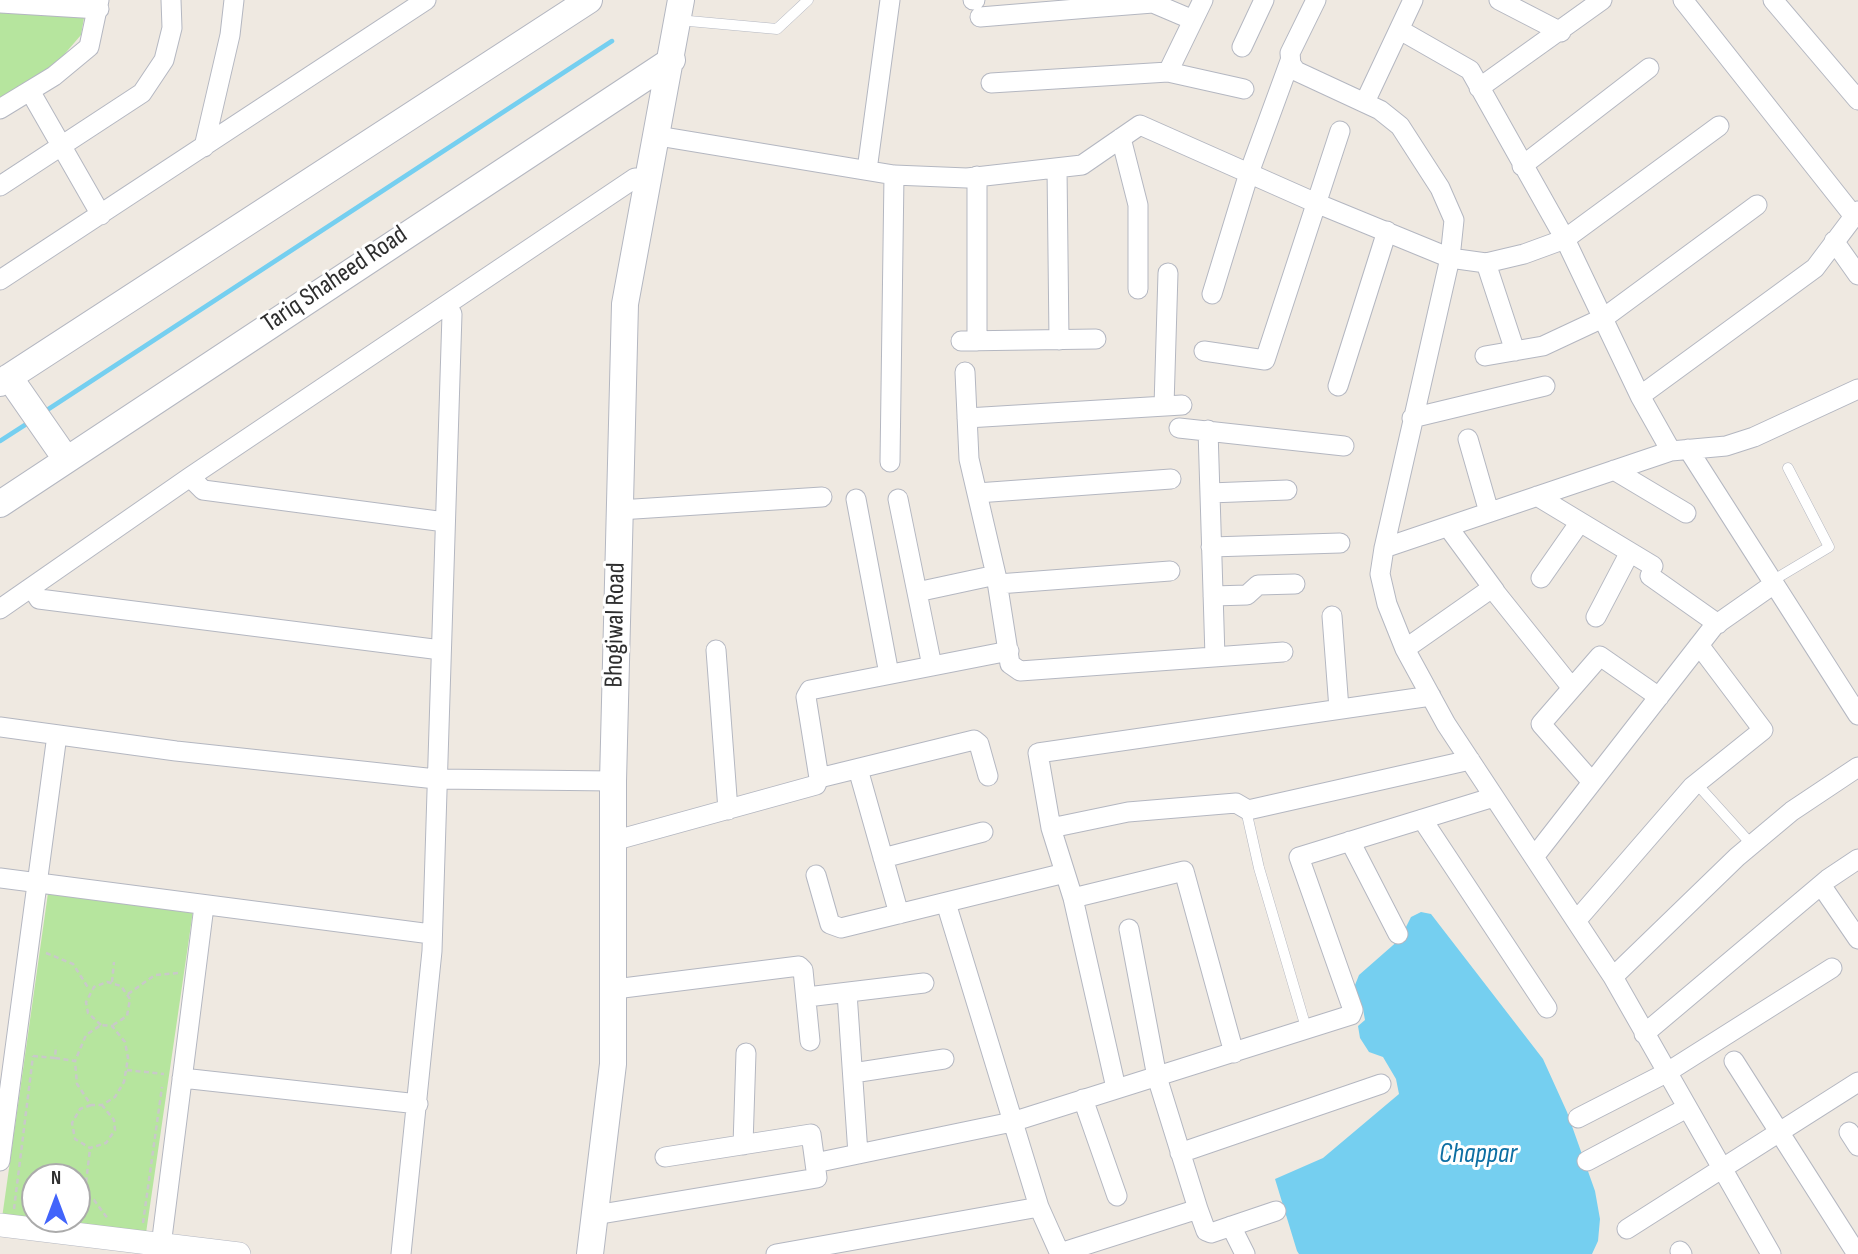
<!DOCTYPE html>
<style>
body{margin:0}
#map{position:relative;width:1858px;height:1254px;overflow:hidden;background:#efe9e1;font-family:"Sofia Sans Condensed",sans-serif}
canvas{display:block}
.north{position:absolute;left:21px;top:1163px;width:70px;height:70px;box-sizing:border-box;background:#fff;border:2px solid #ababab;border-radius:50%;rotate:0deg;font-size:19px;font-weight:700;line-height:28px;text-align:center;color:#2e2e2e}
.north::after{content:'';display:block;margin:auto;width:24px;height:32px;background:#4264fb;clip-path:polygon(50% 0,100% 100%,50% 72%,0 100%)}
</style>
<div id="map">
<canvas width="1858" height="1254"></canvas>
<div class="north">N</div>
</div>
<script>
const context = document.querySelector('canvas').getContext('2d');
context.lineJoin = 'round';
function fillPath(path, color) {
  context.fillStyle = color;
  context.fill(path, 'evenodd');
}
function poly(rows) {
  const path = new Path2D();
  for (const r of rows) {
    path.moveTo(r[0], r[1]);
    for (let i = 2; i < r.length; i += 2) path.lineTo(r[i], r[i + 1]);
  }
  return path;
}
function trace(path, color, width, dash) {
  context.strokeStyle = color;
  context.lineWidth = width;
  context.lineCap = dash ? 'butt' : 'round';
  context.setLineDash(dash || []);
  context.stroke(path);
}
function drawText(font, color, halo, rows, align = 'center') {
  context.font = font + ' "Sofia Sans Condensed",sans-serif';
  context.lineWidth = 6;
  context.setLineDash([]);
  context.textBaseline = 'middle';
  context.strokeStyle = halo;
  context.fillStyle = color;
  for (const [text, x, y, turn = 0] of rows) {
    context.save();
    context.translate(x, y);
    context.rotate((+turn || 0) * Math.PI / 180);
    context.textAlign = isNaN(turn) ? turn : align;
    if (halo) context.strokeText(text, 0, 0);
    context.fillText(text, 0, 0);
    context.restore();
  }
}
fillPath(poly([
 [0,7,85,12,81,35,49,72,0,103],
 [48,893,193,911,146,1233,2,1218],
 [35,1177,77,1177,77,1219,35,1219]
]), '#b6e59e');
fillPath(poly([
 [1421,912,1431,914,1543,1059,1567,1112,1595,1191,1600,1219,1598,1241,1592,1254,1299,1254,1297,1251,1275,1179,1323,1158,1399,1094,1396,1079,1383,1057,1369,1052,1360,1038,1358,1026,1365,1020,1363,1009,1353,1006,1353,990,1359,975,1400,939,1411,917]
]), '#75cff0');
trace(poly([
 [44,412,612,41],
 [0,441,28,423]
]), '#75cff0', 4.5);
const service = poly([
 [678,20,777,29,808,0],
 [1772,581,1829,547,1788,468],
 [1696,783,1752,845],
 [1246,810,1259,868,1307,1031]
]);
const minor = poly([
 [973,0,975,0],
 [1089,0,1089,8,1153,3,1193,20],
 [1316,0,1290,53,1291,64,1296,71,1380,110,1400,126,1440,188,1454,220,1450,258,1384,548,1380,574,1387,604,1405,649,1446,724,1613,977,1771,1254],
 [1499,0,1561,32],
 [1683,0,1853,215],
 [1773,0,1858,100],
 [0,3,99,9],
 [980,17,1089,8],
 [1400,30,1470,70,1565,239,1640,396,1671,451],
 [1242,47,1264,0],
 [1168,72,1203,0],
 [991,83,1168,72,1244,89],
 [1479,88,1602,0],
 [30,91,101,215],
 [1365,102,1413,0],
 [0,109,54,76,89,47,99,0],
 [658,136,894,175,967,178,1082,165,1140,125,1316,203,1450,258,1486,263,1524,254,1565,239,1719,126],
 [1121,138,1138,205,1138,289],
 [204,147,230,35,234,0],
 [1522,166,1649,68],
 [1057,168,1059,340],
 [867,170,890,0],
 [0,186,142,93,164,60,172,28,171,0],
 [1834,241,1858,275],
 [1486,263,1515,351],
 [0,280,426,0],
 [1212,294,1249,173,1290,61],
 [961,341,1096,339],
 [977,341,977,176],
 [1204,351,1265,360,1340,131],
 [1485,356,1543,346,1605,317,1757,205],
 [965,372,969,459,996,575],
 [1338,386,1387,231],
 [1640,396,1815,268,1858,211],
 [1164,406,1168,273],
 [967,418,1182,405],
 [1412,418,1545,386],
 [1179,428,1344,446],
 [1208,430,1215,657],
 [1468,439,1489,512],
 [1688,449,1858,715],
 [890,462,894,175],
 [1614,470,1686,513],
 [190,477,203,490,445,522],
 [977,493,1171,479],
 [1210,493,1287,490],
 [1537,496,1653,566],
 [856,499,889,674],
 [898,499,932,666],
 [619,510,822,497],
 [1448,527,1495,591],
 [1211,547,1340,543],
 [1384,548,1671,451,1726,446,1754,437,1858,389],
 [1650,576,1718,624],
 [1541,578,1580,522],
 [998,584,1170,571],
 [32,588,39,599,441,650],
 [917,592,996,575,1010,664,1020,671,1283,652],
 [1213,596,1247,595,1258,585,1295,584],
 [0,609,190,477,635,178,649,179],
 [1332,616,1339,709],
 [1596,617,1630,552],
 [1405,649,1492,588,1572,688],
 [716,650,728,810],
 [0,727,176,751,436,779,613,781],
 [858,769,899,914],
 [819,778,974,740,979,744,988,776],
 [1592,782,1541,724,1600,656,1659,697],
 [1422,819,1547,1008],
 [1051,828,1128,812,1236,803,1248,810,1470,760],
 [613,841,816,785,819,778,806,697,810,690,1009,651],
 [1350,841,1398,934],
 [1534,857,1714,626,1774,584],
 [883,858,983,832],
 [816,875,830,924,841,928,1065,873],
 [0,878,431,934],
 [1821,885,1858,939],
 [1073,898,1184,871,1234,1053],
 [946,903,1039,1207,1060,1254],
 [1576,921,1692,787,1763,730,1699,645],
 [1613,977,1737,857,1792,811,1858,767],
 [615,989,799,966,803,970,810,1041],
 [847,993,858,1154],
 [807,997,924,983],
 [1644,1034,1828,879,1858,859],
 [1734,1061,1857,1254],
 [853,1073,944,1059],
 [182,1078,418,1104],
 [1116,1088,1073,898,1051,828,1038,753,1431,696],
 [1083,1099,1117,1196],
 [1578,1118,1666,1073,1832,968],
 [1849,1132,1858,1146],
 [743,1145,746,1053],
 [1180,1153,1381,1084],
 [665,1157,811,1134,815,1163],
 [0,1161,57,735],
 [1587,1161,1685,1109],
 [1198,1209,1206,1231,1211,1233,1276,1211],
 [595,1215,817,1178,815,1163,1012,1122,1351,1015,1353,1010,1299,857,1494,797],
 [1231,1226,1245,1254],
 [1627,1229,1858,1082],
 [1680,1251,1682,1254],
 [1060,1253,1198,1209,1157,1077,1129,929],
 [160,1254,204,906],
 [401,1254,432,951,452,314,447,306],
 [776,1254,1039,1207]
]);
const tertiary = poly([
 [0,1225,239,1254]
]);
const secondary = poly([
 [9,377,66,459],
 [0,383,589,0],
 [0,504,672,60],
 [590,1254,613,1064,613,781,625,304,681,0]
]);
trace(service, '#b4b7c1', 11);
trace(minor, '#b4b7c1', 21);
trace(tertiary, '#b4b7c1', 24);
trace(secondary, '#b4b7c1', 28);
trace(poly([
 [46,953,73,964,89,989],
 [112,982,114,962],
 [128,994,155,975,178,973],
 [101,1025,88,1013,86,1002,94,987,107,982,121,986,130,999,127,1016,113,1025],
 [33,1056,55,1058,56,1046],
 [55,1058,75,1061,86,1035,101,1025,112,1026,125,1042,128,1058,124,1082,115,1097,102,1105,91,1105,77,1084,75,1061],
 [127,1070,164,1074],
 [91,1105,80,1109,72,1123,75,1139,90,1148,106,1143,115,1130,114,1120,102,1105],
 [77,1196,94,1200,108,1219],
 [14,1209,33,1056],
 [82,1216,90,1149],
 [143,1223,162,1087]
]), '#c9c9c9', 2.5, [5, 3.5]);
trace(service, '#fff', 10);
trace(minor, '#fff', 19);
trace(tertiary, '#fff', 23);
trace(secondary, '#fff', 26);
drawText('26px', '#2e2e2e', '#fff', [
 ["Tariq Shaheed Road",335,280,-34],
 ["Bhogiwal Road",616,625,-89]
]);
drawText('italic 28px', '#0d6fa3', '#fff', [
 ["Chappar",1478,1155]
]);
</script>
